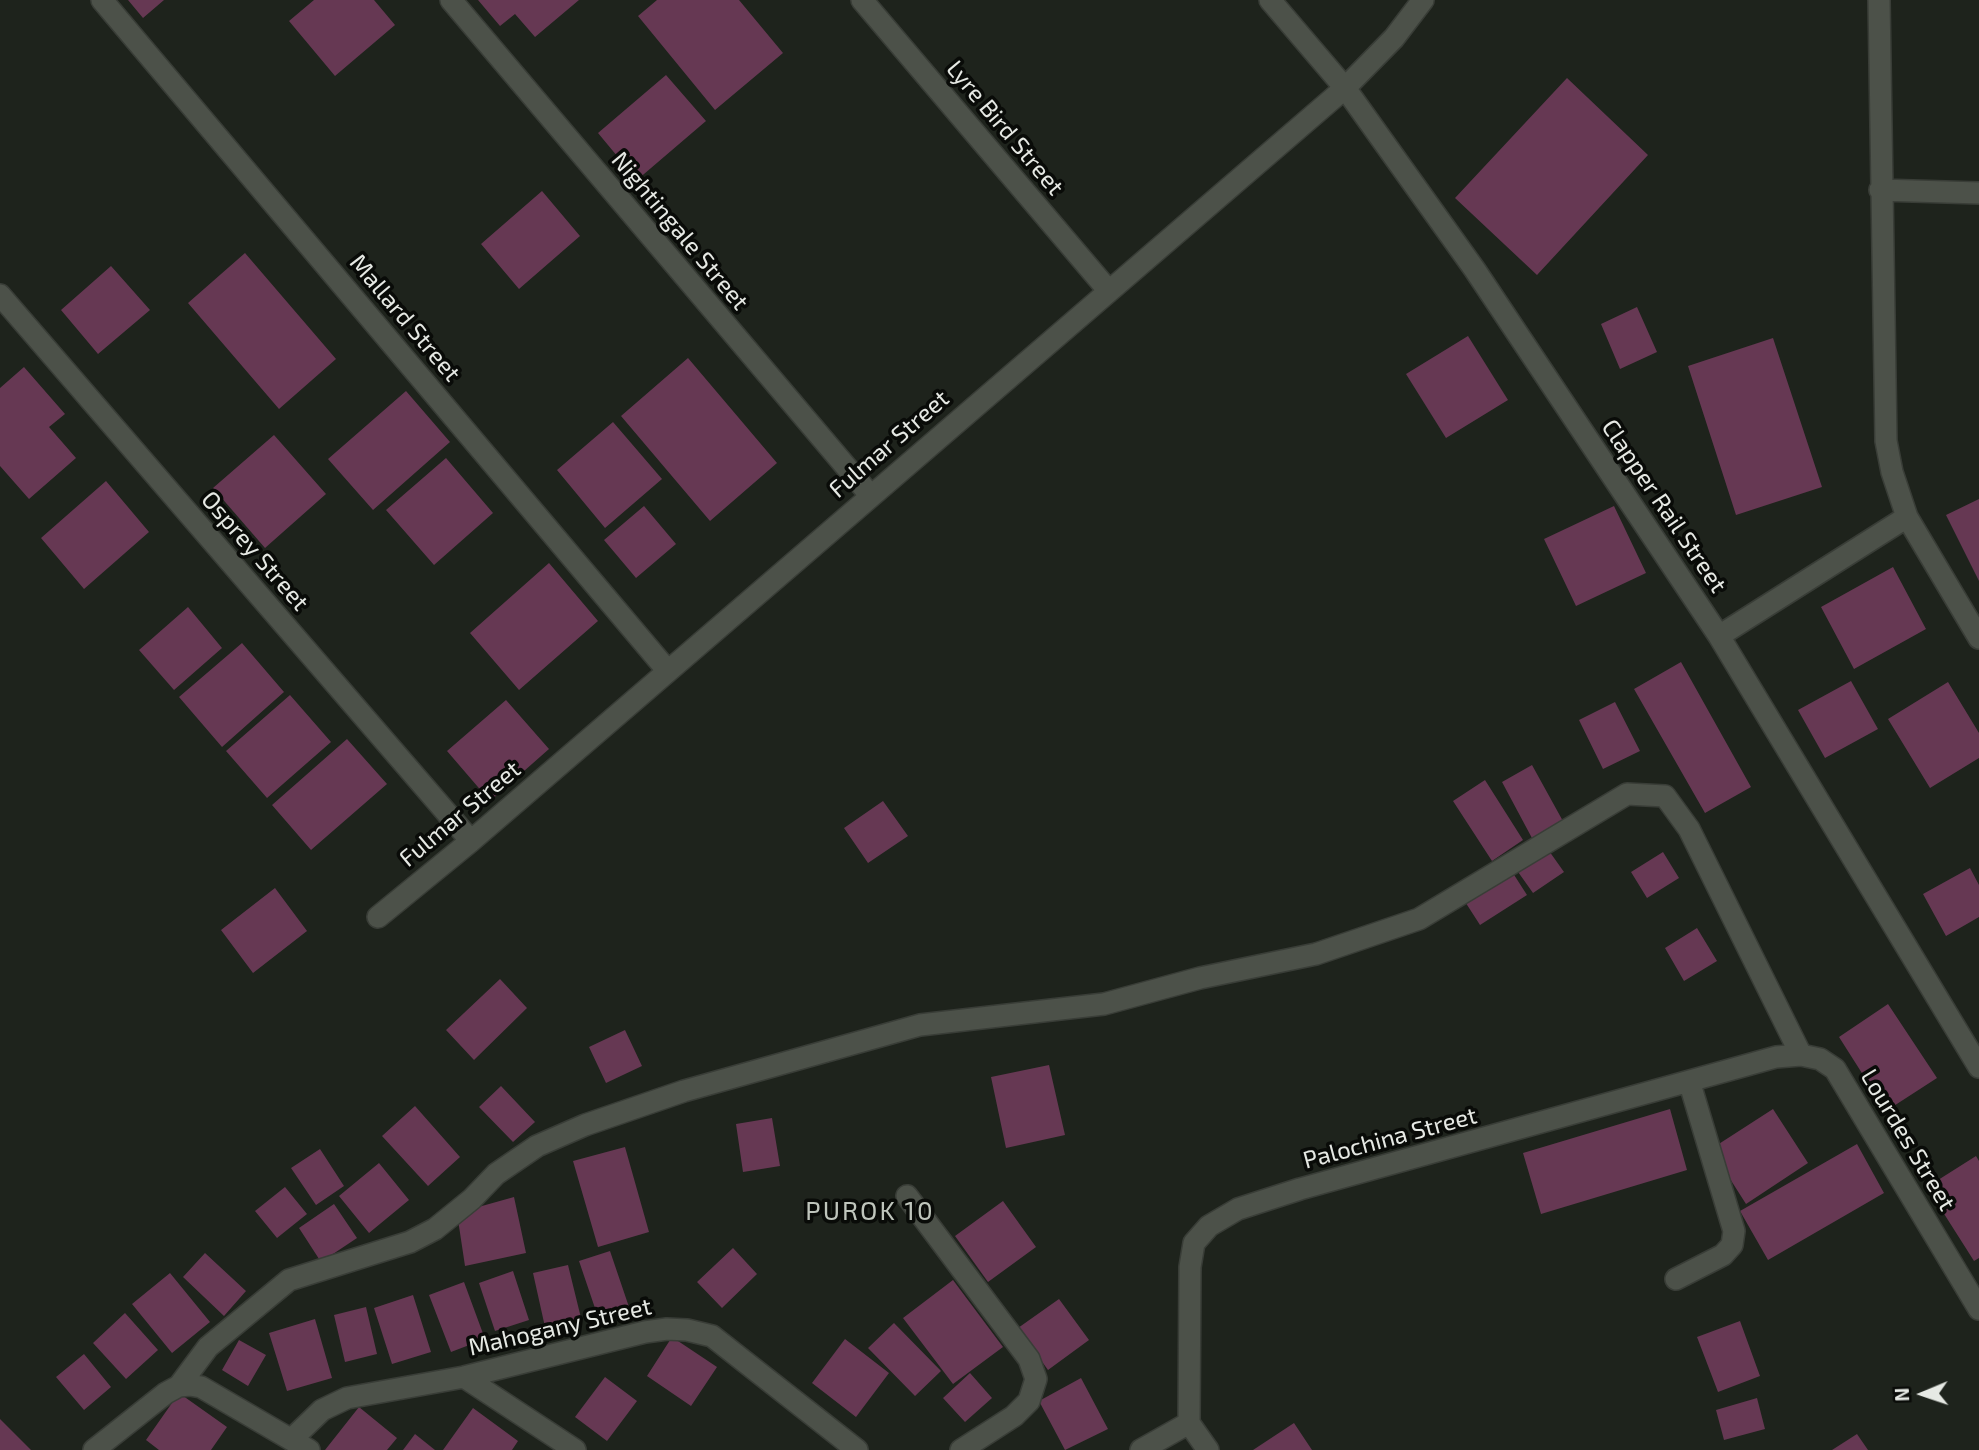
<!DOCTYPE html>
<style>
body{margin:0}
#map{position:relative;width:1979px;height:1450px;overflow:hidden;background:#1e231c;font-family:"Exo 2",sans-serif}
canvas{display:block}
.north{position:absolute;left:1888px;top:1359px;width:70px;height:70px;-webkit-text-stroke:5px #090b08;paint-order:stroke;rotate:268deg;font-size:19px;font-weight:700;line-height:28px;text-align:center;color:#e6e9e4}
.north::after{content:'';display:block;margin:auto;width:24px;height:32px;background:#e6e9e4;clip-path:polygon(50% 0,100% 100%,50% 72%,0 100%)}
</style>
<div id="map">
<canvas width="1979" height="1450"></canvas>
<div class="north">N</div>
</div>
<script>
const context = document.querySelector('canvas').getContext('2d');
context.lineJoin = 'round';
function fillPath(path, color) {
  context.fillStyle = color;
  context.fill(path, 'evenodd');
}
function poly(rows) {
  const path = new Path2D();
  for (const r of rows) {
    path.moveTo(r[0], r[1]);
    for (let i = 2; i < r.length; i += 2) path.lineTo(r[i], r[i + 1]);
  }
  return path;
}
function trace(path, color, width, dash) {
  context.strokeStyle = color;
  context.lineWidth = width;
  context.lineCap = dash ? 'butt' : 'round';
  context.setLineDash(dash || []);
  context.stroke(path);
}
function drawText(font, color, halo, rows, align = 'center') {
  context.font = font + ' "Exo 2",sans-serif';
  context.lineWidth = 7;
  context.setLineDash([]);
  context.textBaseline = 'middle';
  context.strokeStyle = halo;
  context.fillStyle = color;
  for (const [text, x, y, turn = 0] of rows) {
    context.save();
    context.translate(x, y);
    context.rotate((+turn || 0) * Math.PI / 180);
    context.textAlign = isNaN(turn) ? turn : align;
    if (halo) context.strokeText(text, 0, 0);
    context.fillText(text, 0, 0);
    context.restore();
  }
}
fillPath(poly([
 [128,0,164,0,143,18],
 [314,0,374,0,395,25,335,76,289,21],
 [478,0,579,0,535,37,515,14,500,26],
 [657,0,739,0,783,53,715,110,638,16],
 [666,75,706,121,637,180,598,133],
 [1567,78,1648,155,1537,275,1455,198],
 [542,191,580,236,519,289,481,244],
 [245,253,336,359,279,409,188,303],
 [111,266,150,310,98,354,61,310],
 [1637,307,1657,352,1620,369,1601,324],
 [1468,336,1508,400,1446,438,1406,374],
 [1773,338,1822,487,1736,515,1688,366],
 [688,358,777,463,710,521,621,416],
 [24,367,65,414,49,427,76,458,29,499,0,466,0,388],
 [406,391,450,442,373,510,328,459],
 [613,422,662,479,605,528,557,470],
 [274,435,326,494,265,548,213,488],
 [446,458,493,513,434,565,386,510],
 [106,481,149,532,84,589,41,538],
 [1979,499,1979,581,1946,515],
 [644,506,676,544,636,578,604,540],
 [1614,506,1646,573,1576,606,1544,539],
 [549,563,598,621,519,690,470,633],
 [1893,567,1926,629,1854,669,1821,607],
 [188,607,222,648,174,690,139,650],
 [242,643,284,692,222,747,179,697],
 [1681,662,1751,787,1705,813,1634,689],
 [1851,681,1878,729,1825,758,1798,710],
 [1948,682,1979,733,1979,758,1930,788,1888,719],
 [290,695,331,742,267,798,226,751],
 [506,700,549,749,490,801,447,751],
 [1615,702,1640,751,1603,769,1579,720],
 [347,739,387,784,311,850,272,805],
 [1532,765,1564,823,1533,840,1502,782],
 [1485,780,1523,840,1492,861,1453,801],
 [883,801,908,836,868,863,844,828],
 [1542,841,1564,872,1533,893,1511,862],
 [1663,852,1679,878,1647,898,1631,872],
 [1509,867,1527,895,1480,925,1462,897],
 [1970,868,1979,885,1979,917,1946,936,1923,894],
 [275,888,307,931,253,973,221,930],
 [1697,928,1717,961,1684,981,1665,948],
 [500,979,527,1008,474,1060,446,1030],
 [1888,1004,1937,1078,1886,1111,1839,1037],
 [625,1030,642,1066,606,1083,589,1047],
 [1049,1065,1065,1135,1006,1148,991,1077],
 [501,1086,535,1122,513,1142,479,1107],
 [415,1106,460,1157,428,1186,382,1136],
 [1670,1109,1687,1170,1541,1214,1523,1153],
 [1773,1109,1808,1163,1746,1204,1711,1149],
 [772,1118,780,1166,743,1172,736,1124],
 [1857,1144,1884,1193,1768,1260,1740,1211],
 [625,1147,649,1232,598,1247,573,1161],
 [320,1149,344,1186,316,1205,291,1168],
 [1976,1156,1979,1161,1979,1258,1974,1261,1927,1187],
 [379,1163,409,1200,369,1233,339,1196],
 [285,1187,307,1214,277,1238,255,1211],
 [514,1197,526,1253,465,1266,457,1213],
 [1003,1201,1036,1247,988,1282,955,1236],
 [334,1204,357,1238,321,1262,299,1228],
 [733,1248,757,1274,722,1308,697,1282],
 [610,1251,629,1307,598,1317,579,1261],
 [205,1253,246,1291,224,1316,183,1277],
 [568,1265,581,1318,545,1327,533,1273],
 [513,1271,529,1320,495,1331,479,1283],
 [170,1273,210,1322,172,1353,132,1304],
 [953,1280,1003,1347,953,1384,903,1318],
 [464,1282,485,1339,451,1352,429,1295],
 [413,1295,431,1352,392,1364,374,1308],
 [1059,1299,1089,1340,1048,1370,1018,1328],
 [366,1307,377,1354,345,1362,334,1315],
 [125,1313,158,1350,126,1379,93,1343],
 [315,1319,332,1378,287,1391,269,1333],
 [1740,1321,1760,1376,1718,1392,1697,1337],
 [894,1323,941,1371,915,1396,868,1348],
 [672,1337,717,1367,691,1406,647,1376],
 [845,1339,889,1373,856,1417,812,1383],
 [239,1340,266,1355,248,1386,222,1370],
 [84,1354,111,1387,84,1410,56,1377],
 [970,1373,992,1398,965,1422,943,1398],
 [605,1377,637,1401,607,1441,575,1417],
 [1081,1378,1108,1429,1065,1450,1039,1401],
 [179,1393,227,1427,211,1450,159,1450,146,1440],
 [1757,1398,1765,1429,1724,1440,1716,1410],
 [359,1407,397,1438,387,1450,325,1450],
 [473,1408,518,1441,512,1450,443,1450],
 [0,1419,31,1450,0,1450],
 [1294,1423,1312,1450,1253,1450],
 [415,1434,435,1450,403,1450],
 [1857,1434,1868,1450,1832,1450]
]), '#663853');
const minor = poly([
 [102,0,667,670],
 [451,0,870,495],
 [862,0,1108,290],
 [1270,0,1345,88,1475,270,1719,636,1979,1067],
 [1879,0,1886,441,1892,472,1907,517,1979,638],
 [1880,190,1979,193],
 [0,295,471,841],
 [1719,636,1907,517],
 [378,917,471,841,1345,88,1394,38,1423,0],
 [907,1196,1029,1359,1036,1379,1029,1401,1014,1416,961,1450],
 [1676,1279,1723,1255,1732,1245,1734,1231,1690,1084],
 [464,1377,575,1450],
 [179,1386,208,1347,289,1280,410,1242,435,1229,472,1199,496,1174,537,1146,585,1125,684,1091,920,1025,1104,1004,1200,978,1316,954,1419,919,1627,794,1665,796,1689,829,1801,1055],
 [1189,1423,1190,1267,1194,1243,1209,1226,1238,1209,1300,1189,1776,1057,1801,1055,1820,1059,1835,1069,1979,1309],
 [1189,1423,1208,1450],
 [293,1438,322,1410,347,1398,464,1377,645,1332,667,1329,687,1330,712,1336,857,1450],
 [94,1450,166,1393,179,1386,190,1385,201,1387,309,1450],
 [1141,1450,1189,1423]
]);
trace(minor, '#393d37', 24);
trace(minor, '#4c5149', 21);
drawText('24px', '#e6e9e4', '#090b08', [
 ["Lyre Bird Street",1005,128,50],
 ["Nightingale Street",680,231,50],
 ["Mallard Street",405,318,50],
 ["Fulmar Street",889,444,-41],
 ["Clapper Rail Street",1664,506,56],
 ["Osprey Street",255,551,49],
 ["Fulmar Street",460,814,-40],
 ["Palochina Street",1390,1138,-15],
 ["Lourdes Street",1908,1140,59],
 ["Mahogany Street",560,1327,-13]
]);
context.letterSpacing = '2px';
drawText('26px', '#bfc5bc', '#090b08', [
 ["PUROK 10",870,1211]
]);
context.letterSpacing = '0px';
</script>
